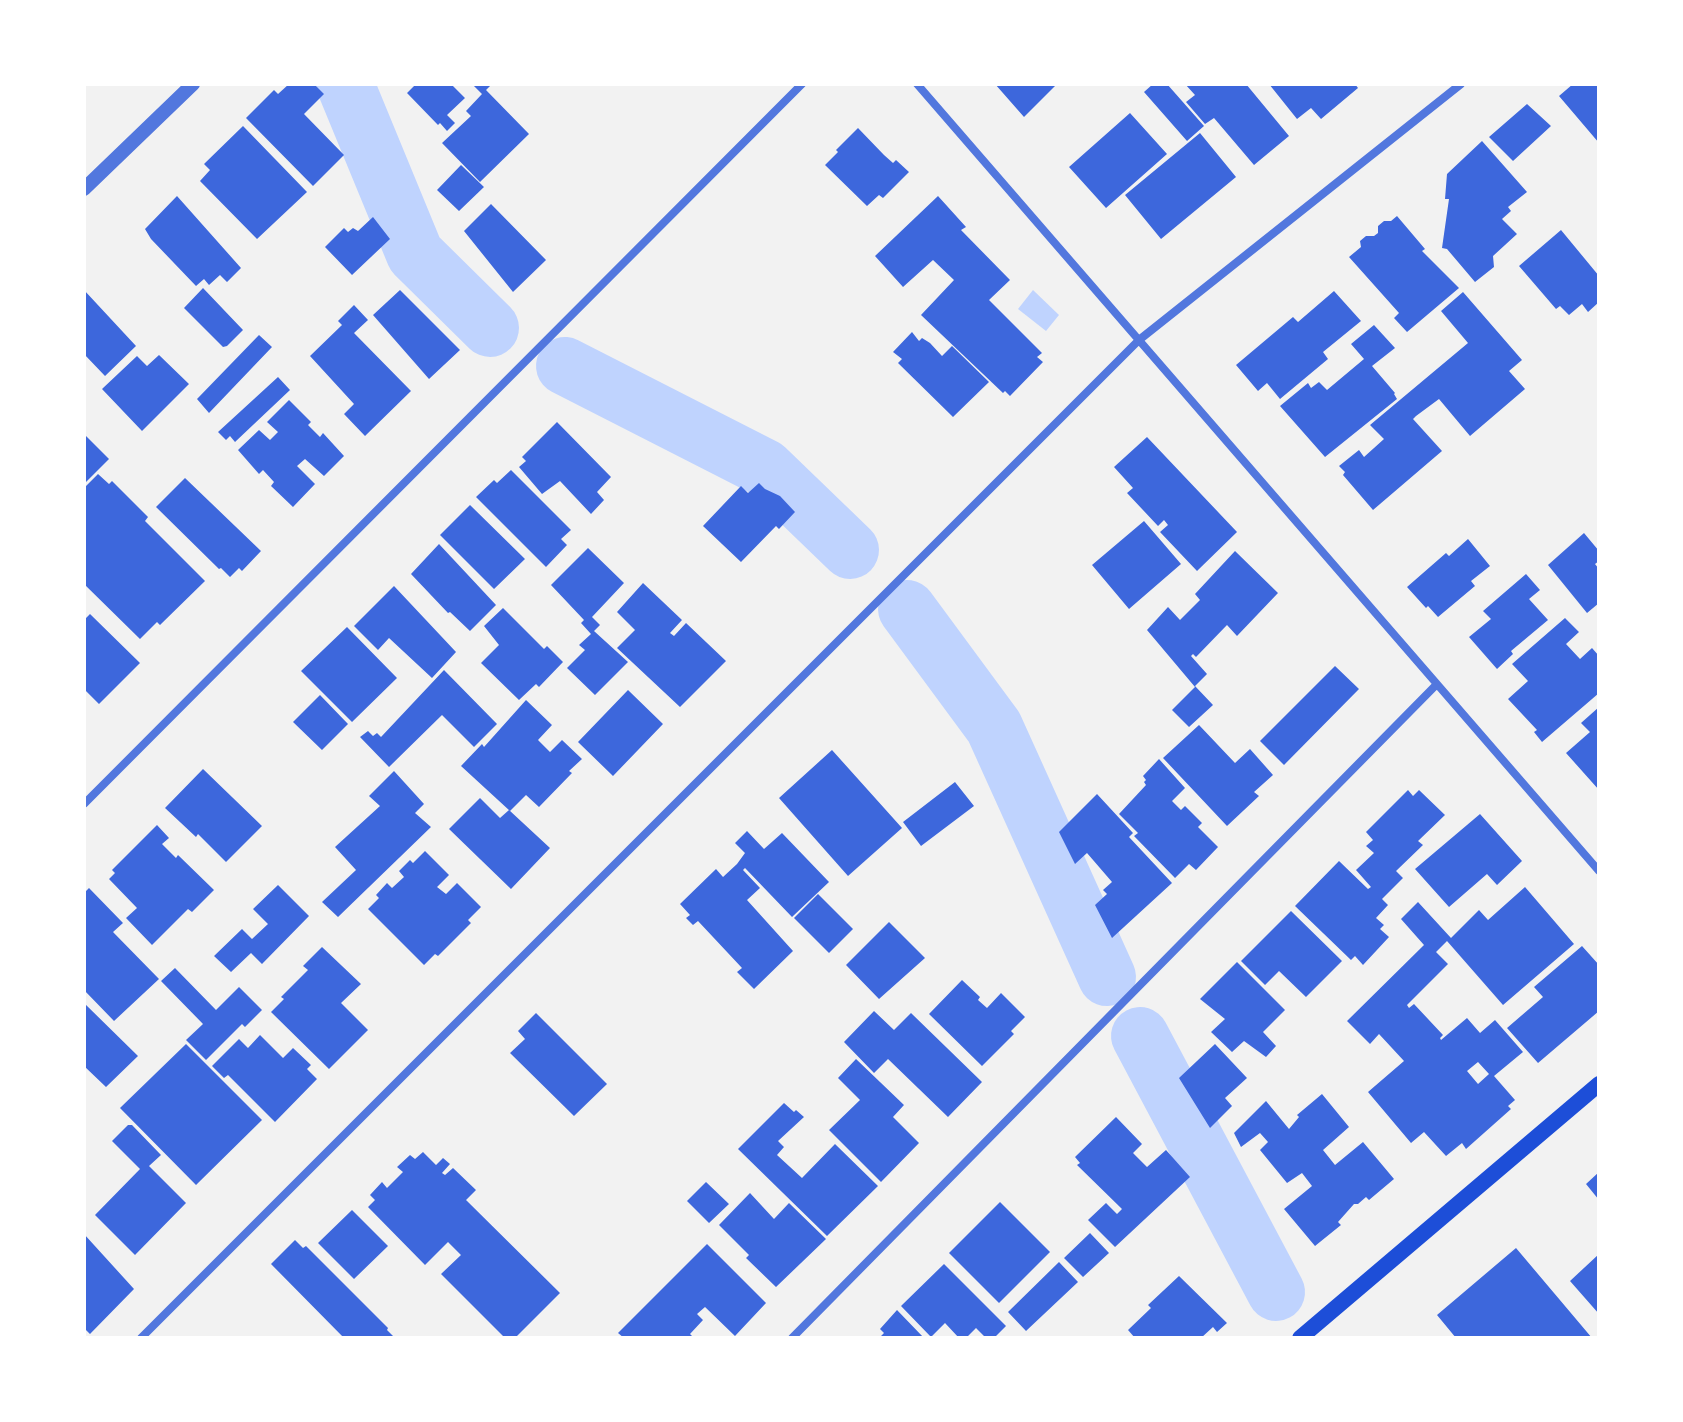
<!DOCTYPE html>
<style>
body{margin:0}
#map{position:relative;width:1683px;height:1422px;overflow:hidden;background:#f2f2f2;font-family:"Archivo Narrow",sans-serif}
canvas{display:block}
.frame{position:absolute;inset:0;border:86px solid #fff;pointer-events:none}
</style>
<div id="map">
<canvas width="1683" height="1422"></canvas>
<div class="frame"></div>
</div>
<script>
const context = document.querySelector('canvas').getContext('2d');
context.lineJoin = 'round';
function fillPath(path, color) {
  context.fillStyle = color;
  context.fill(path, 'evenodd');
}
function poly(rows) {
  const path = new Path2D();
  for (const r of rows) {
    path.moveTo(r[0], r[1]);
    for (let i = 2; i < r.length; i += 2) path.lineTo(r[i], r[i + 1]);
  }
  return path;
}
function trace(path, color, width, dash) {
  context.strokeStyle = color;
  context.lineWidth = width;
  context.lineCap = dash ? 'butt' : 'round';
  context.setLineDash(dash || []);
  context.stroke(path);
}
fillPath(poly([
 [1033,290,1059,315,1046,331,1018,309]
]), '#bfd3fe');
trace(poly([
 [345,84,415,254,490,328],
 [565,366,765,468,850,550],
 [907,609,994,727,1107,977],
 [1140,1036,1276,1292]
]), '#bfd3fe', 58);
fillPath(poly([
 [289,84,314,84,324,94,304,114,344,155,313,186,246,118,274,90,278,94],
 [416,84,451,84,465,98,447,115,455,123,447,131,440,123,438,125,407,93],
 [472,84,492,84,486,90,529,134,480,182,442,143,471,116,466,111,482,94],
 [995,84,1057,84,1024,117],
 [1153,84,1167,84,1204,126,1187,141,1144,92],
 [1185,84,1246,84,1289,136,1254,165,1214,118,1205,124,1186,102,1195,95],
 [1269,84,1355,84,1358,88,1321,119,1311,108,1297,119],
 [1573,84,1599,84,1599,143,1559,96],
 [1527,104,1551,126,1513,161,1489,137],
 [1130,113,1167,154,1106,208,1069,167],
 [243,126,307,192,257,239,200,181,210,170,204,164],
 [858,128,884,155,893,163,896,160,909,172,883,198,879,195,867,206,825,165,838,152,836,150],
 [1200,133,1236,177,1161,239,1125,195],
 [1482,141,1527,192,1508,207,1511,211,1502,219,1517,234,1493,256,1494,267,1475,282,1447,249,1442,248,1449,199,1445,199,1447,174],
 [461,165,484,187,459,211,437,190],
 [177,196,241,268,227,282,220,275,209,285,204,279,196,286,151,239,145,229],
 [938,196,966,227,961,230,1010,280,989,300,1042,353,1037,357,1043,362,1010,396,1005,391,1003,393,921,315,954,280,933,260,903,287,875,256],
 [491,204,546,260,513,292,464,231],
 [1397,216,1425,249,1422,251,1459,288,1407,332,1394,318,1399,313,1349,257,1361,247,1360,241,1366,236,1374,236,1378,233,1378,226,1384,221,1391,221],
 [373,217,390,239,352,275,325,247,344,228,348,232,353,228,358,231],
 [1561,230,1599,276,1599,302,1588,312,1582,304,1569,315,1560,306,1556,309,1519,266],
 [203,288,243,330,227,346,223,347,184,308],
 [84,290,136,346,105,376,84,354],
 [400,290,460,350,429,379,373,315],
 [1334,291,1361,321,1323,352,1328,359,1280,399,1267,383,1258,391,1236,365,1293,317,1298,322],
 [1463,292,1522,360,1509,371,1525,389,1470,436,1439,399,1416,416,1413,419,1442,451,1373,510,1343,475,1345,472,1339,466,1359,450,1364,457,1384,439,1370,425,1468,343,1441,311],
 [354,305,368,320,354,333,411,391,365,436,344,414,354,404,310,356,342,325,338,321],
 [1374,325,1395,348,1372,366,1395,393,1394,394,1397,399,1325,457,1280,406,1308,383,1311,388,1319,382,1327,390,1364,359,1351,344],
 [912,332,919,341,922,338,930,343,942,356,952,346,989,382,953,417,898,363,902,359,893,352],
 [259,335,272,347,209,413,197,399],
 [159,355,189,384,142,431,102,389,137,356,147,366],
 [278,377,290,390,235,442,230,436,226,440,218,432],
 [289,400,311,422,308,425,320,437,323,433,344,456,324,476,305,459,297,466,315,484,293,507,271,486,274,482,263,470,259,474,238,450,259,430,270,440,278,432,267,422],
 [557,422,611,477,597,492,604,500,591,514,560,481,542,494,519,467,526,461,522,457],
 [84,434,109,459,84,484],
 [1147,437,1237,532,1197,571,1160,532,1168,525,1164,520,1158,526,1127,493,1133,488,1114,467],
 [511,470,571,530,561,539,567,545,546,567,476,497,494,480,497,483],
 [98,474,109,484,112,481,148,517,145,521,205,581,160,625,157,622,140,639,84,584,84,488],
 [185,478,261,551,242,571,239,568,230,577,221,568,219,569,156,507],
 [759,483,765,489,780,496,795,512,779,529,776,526,741,562,703,526,741,486,748,493],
 [470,505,525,559,494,589,440,535],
 [1144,521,1181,564,1129,609,1092,565],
 [1584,533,1599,551,1599,561,1595,564,1599,569,1599,603,1587,613,1548,565],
 [1468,539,1490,566,1471,581,1475,586,1438,617,1428,606,1426,608,1407,587,1446,553,1449,556],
 [439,544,496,605,470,631,450,612,448,613,411,574],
 [588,548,624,583,592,617,600,625,594,631,628,662,595,695,567,668,585,650,579,645,591,634,581,623,584,620,551,585],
 [1235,551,1278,593,1237,636,1227,625,1196,657,1193,654,1191,656,1207,674,1195,686,1213,705,1189,727,1172,710,1195,687,1147,630,1168,607,1180,620,1200,600,1195,594],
 [1526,574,1540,590,1529,599,1548,620,1511,651,1513,654,1497,669,1469,637,1491,619,1483,611],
 [643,583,682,620,670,633,674,636,686,623,726,661,680,707,617,648,635,630,617,612],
 [394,586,456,652,432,678,389,638,378,650,354,626],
 [503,608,544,649,547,646,563,662,539,687,536,684,519,700,481,663,499,645,484,626],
 [90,614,140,663,99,704,84,689,86,671,84,669,84,620],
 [1565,618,1579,632,1566,644,1580,659,1592,648,1599,656,1599,693,1542,742,1534,732,1537,730,1508,699,1528,681,1512,664],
 [347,627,397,678,352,722,301,671],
 [1335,666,1359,689,1284,765,1260,741],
 [444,670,497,724,474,747,442,715,389,767,360,737,368,731,373,736,377,733,381,737],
 [628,690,663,724,613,776,578,742],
 [320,695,348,724,322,750,293,722],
 [526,700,552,725,538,740,550,752,562,740,582,759,569,771,572,773,539,807,526,795,510,811,461,766,482,744,484,747],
 [1599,707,1599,790,1566,753,1590,732,1581,723],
 [1199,725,1235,763,1250,749,1273,775,1254,792,1259,796,1227,826,1163,758],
 [832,750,902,828,848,876,779,798],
 [1159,759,1185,788,1172,801,1181,810,1185,806,1202,823,1198,827,1218,847,1196,870,1189,864,1175,878,1134,836,1138,833,1119,814,1146,785,1144,782,1146,780,1143,776],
 [203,769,262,826,226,862,198,834,196,837,165,808],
 [394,771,424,804,415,813,431,827,338,917,322,902,356,870,335,847,380,806,369,796],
 [955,782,974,806,921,846,903,822],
 [1408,790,1413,796,1419,790,1445,815,1418,841,1423,845,1396,871,1403,878,1382,899,1388,905,1376,918,1384,925,1380,929,1389,937,1363,965,1355,956,1351,960,1295,906,1339,861,1368,889,1371,887,1356,870,1374,853,1366,846,1373,840,1366,832],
 [1097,794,1133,833,1129,837,1172,883,1112,938,1095,905,1107,894,1103,890,1112,882,1087,853,1075,864,1059,832],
 [480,798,500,818,509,810,550,848,511,889,449,829],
 [1480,814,1522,861,1497,885,1487,874,1449,907,1415,869],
 [157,825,169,838,162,844,176,858,178,855,214,890,192,912,188,909,152,945,126,918,137,908,109,879,115,873,112,870],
 [747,831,764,849,782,833,829,882,792,917,745,868,743,870,760,888,747,900,793,951,754,989,737,972,742,968,698,921,693,925,686,918,690,915,680,904,716,869,723,877,737,864,745,853,735,843],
 [425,851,449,875,437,887,446,894,457,883,481,907,468,920,471,923,438,956,435,954,424,965,368,909,379,898,376,895,387,883,392,888,404,877,399,871,410,860,413,863],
 [278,885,309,916,262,964,251,953,231,972,214,956,242,929,252,939,268,924,253,909],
 [1525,887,1574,944,1503,1005,1447,941,1436,952,1448,964,1407,1005,1409,1008,1414,1004,1443,1035,1440,1038,1441,1040,1467,1018,1480,1033,1495,1020,1523,1052,1494,1076,1515,1100,1508,1106,1511,1109,1466,1149,1462,1143,1446,1156,1424,1132,1411,1143,1368,1092,1404,1061,1379,1034,1370,1044,1347,1021,1424,945,1401,919,1418,902,1451,938,1479,910,1488,920],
 [1478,1062,1489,1074,1478,1084,1467,1071],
 [89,888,123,923,113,932,159,979,114,1021,84,990,84,893],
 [818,894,853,929,829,953,794,918],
 [1291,911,1342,961,1306,997,1279,971,1265,985,1241,961],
 [889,922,925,958,879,999,846,965],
 [1582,946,1599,965,1599,1011,1538,1063,1507,1028,1543,997,1534,987],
 [322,947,361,984,341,1003,368,1030,329,1069,271,1012,284,999,281,997,308,970,303,966],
 [1237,962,1285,1010,1263,1032,1276,1046,1266,1057,1244,1041,1232,1052,1211,1032,1225,1019,1200,999],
 [175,968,216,1010,239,987,262,1010,245,1027,242,1024,206,1060,186,1040,203,1024,161,981],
 [962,980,980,997,978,1000,987,1008,1001,993,1025,1017,1011,1031,1014,1034,982,1066,929,1014],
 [84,1003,138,1056,106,1087,84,1066],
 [874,1011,894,1030,911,1013,982,1082,948,1117,888,1059,874,1073,844,1042],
 [536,1013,607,1084,574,1116,510,1053,525,1039,518,1031],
 [260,1035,283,1058,293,1048,311,1065,307,1069,317,1079,275,1122,228,1075,224,1078,212,1066,239,1039,248,1048],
 [186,1044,262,1120,196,1185,120,1108],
 [1215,1044,1247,1078,1225,1098,1232,1106,1210,1128,1179,1078],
 [856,1059,904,1105,893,1117,919,1143,881,1182,829,1130,860,1100,838,1078],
 [1322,1094,1349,1127,1323,1150,1335,1165,1363,1142,1394,1179,1369,1200,1366,1197,1358,1204,1354,1204,1338,1222,1341,1225,1315,1246,1284,1209,1312,1186,1302,1173,1287,1183,1260,1150,1268,1142,1260,1133,1241,1147,1234,1133,1266,1101,1289,1129,1299,1117,1297,1115],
 [784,1103,794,1112,796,1110,804,1117,778,1141,784,1147,777,1155,802,1178,835,1144,878,1186,827,1236,738,1149],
 [1116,1117,1142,1144,1133,1153,1147,1167,1166,1150,1190,1177,1115,1247,1088,1220,1106,1203,1117,1214,1122,1209,1077,1165,1080,1163,1075,1157],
 [128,1125,132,1125,161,1155,149,1166,186,1203,135,1255,95,1215,140,1169,112,1141],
 [423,1152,436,1165,443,1158,450,1164,442,1173,445,1175,453,1168,476,1190,466,1200,560,1293,515,1338,505,1338,441,1274,461,1255,448,1242,425,1265,368,1207,375,1200,370,1195,382,1182,387,1188,403,1172,397,1167,410,1155,415,1159],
 [1599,1172,1599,1200,1586,1184],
 [706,1182,729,1204,709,1223,687,1201],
 [750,1193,774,1219,789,1203,826,1239,776,1287,746,1258,749,1255,719,1225],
 [1000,1202,1050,1252,999,1303,949,1253],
 [352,1210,388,1246,354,1279,318,1243],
 [1090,1233,1109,1253,1083,1277,1064,1258],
 [84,1234,134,1289,90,1334,84,1328],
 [295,1240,303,1248,306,1246,388,1328,387,1330,395,1338,344,1338,271,1264],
 [707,1244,766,1303,735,1336,705,1307,697,1314,703,1320,690,1334,694,1338,624,1338,618,1333],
 [1516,1248,1592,1338,1456,1338,1437,1315],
 [1599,1254,1599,1314,1570,1281],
 [1059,1262,1078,1282,1026,1331,1008,1312],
 [944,1264,1006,1326,994,1338,986,1338,976,1328,966,1338,959,1338,945,1323,931,1337,901,1306],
 [1179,1276,1227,1323,1217,1332,1213,1327,1201,1338,1135,1338,1128,1330,1151,1308,1148,1305],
 [897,1310,924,1338,879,1338,884,1333,880,1329]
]), '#3d67dc');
trace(poly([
 [917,84,1599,871],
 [84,804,802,84],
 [141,1338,1139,340,1461,84],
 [792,1338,1437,684]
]), '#5277de', 8);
trace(poly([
 [84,189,193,84]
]), '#5277de', 14);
trace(poly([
 [1300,1338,1599,1084]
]), '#1d4ed8', 16);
</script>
